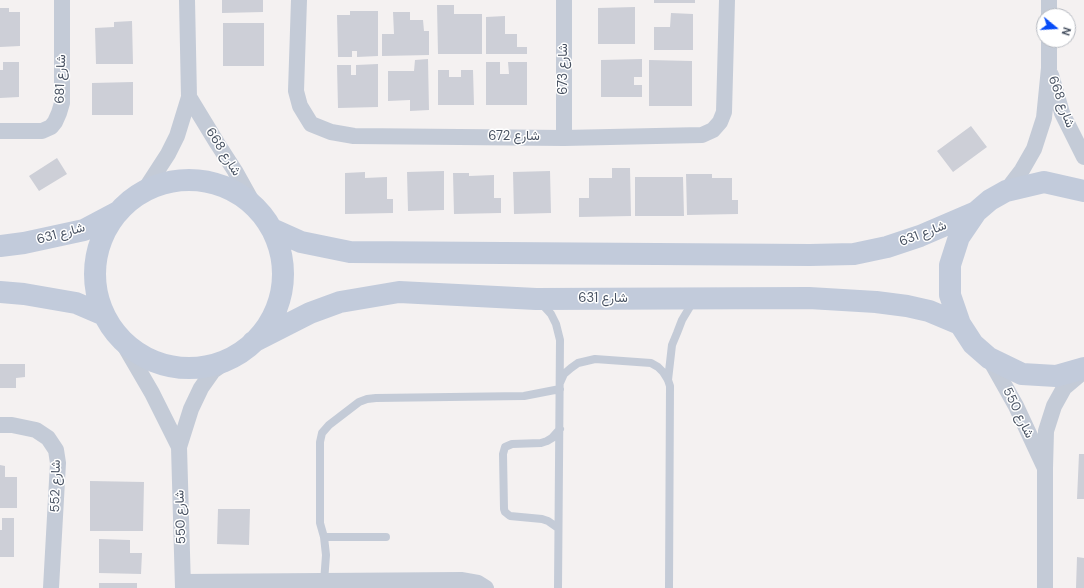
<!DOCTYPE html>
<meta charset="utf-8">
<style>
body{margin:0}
#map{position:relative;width:1084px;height:588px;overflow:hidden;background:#f4f1f1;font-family:"DM Sans",sans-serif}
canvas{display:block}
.north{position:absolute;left:1036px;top:8px;width:40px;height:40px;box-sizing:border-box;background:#fff;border:1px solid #b5b9c0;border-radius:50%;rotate:108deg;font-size:11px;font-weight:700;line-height:16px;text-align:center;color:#475161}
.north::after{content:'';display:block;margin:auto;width:14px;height:18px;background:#074cf8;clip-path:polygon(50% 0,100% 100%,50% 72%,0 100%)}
</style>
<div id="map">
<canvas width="1084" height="588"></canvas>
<div class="north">N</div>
</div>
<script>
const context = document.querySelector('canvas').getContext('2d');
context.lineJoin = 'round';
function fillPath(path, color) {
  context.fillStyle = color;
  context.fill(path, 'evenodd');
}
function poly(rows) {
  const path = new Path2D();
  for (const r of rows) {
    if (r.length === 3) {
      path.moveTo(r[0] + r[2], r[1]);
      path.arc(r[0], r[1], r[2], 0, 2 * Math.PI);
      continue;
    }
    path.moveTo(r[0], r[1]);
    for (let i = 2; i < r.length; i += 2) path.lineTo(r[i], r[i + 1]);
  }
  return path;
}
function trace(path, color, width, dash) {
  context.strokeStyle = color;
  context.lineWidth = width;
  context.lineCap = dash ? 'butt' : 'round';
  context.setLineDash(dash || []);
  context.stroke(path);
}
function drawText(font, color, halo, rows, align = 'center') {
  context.font = font + ' "DM Sans",Vazirmatn,sans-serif';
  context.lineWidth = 3;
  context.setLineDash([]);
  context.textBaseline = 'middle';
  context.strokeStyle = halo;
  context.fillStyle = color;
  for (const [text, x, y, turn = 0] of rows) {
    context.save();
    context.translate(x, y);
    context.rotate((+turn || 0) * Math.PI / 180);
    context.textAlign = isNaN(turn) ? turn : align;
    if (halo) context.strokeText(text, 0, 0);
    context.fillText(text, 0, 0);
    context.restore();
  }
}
fillPath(poly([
 [222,0,263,0,263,12,222,13],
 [654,0,695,0,695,3,654,3],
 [437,5,454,5,454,14,482,14,482,54,438,54],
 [635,7,635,44,598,44,598,8],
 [0,8,9,8,9,12,20,12,20,46,0,47],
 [350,11,378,11,378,56,357,57,357,51,352,51,352,57,338,57,337,15,350,15],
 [393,12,410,12,410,20,423,20,424,31,429,31,429,55,382,56,382,34,394,34],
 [671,13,693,14,693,50,654,50,654,27,670,27],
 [505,16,505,34,517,34,517,47,527,47,527,54,486,54,486,17],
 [132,21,133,64,96,64,95,28,114,27,114,22],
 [223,23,264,23,264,66,223,66],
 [428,59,429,110,410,111,410,100,388,101,388,71,414,71,415,60],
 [642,59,642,77,634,77,634,85,642,85,642,97,601,97,601,60],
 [649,60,692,61,692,106,649,106],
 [3,62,19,62,19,97,0,98,0,70,3,70],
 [486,62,500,62,500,74,509,74,508,62,527,62,527,105,486,105],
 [378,64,378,107,338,108,337,65,351,65,351,75,356,75,356,65],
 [438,70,449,70,449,77,461,77,461,70,473,70,474,105,438,105],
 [133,82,133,115,92,115,92,83],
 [971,126,987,147,953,172,937,151],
 [57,158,67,174,39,191,29,176],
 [612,168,630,168,631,216,579,217,579,198,589,198,589,178,612,178],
 [444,171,444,210,408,211,407,172],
 [550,171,551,213,514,214,513,172],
 [365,172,365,178,387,177,387,199,393,199,393,213,345,214,345,173],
 [453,173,469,173,469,176,494,175,494,198,501,198,501,213,454,214],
 [686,174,712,174,712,178,732,178,732,200,738,200,738,214,687,215],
 [635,177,683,177,684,216,635,216],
 [0,364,25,364,25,377,16,378,16,388,0,388],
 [1079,454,1084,454,1084,499,1077,499],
 [0,465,5,466,5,477,17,477,17,508,0,508],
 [90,481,144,482,143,531,90,531],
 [218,509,250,509,249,545,217,544],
 [2,518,14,518,14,557,0,557,0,530,2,530],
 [99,539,130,540,130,553,142,553,141,574,99,573],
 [1077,557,1084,558,1084,588,1076,588],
 [99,583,137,583,137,588,99,588]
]), '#cdcfd7');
trace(poly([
 [541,303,551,314,556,324,560,340,558,588],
 [668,380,672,345,677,333,682,320,694,300],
 [560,383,564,374,571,368,578,363,595,359,651,363,658,367,663,372,668,380,670,386,669,588],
 [558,528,548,521,542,519,510,516,505,512,504,509,503,454,505,447,512,444,541,443,547,441,552,438,560,429],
 [324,537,386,537],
 [324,582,326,555,324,537,320,523,320,442,322,433,329,425,359,402,367,399,376,398,524,396,560,389]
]), '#c4cbd7', 8);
trace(poly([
 [299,0,296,91,300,106,311,124,331,132,354,136,564,138,702,135,713,130,720,122,724,112,727,0],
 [564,0,564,138],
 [1049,0,1049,16],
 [1051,75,1062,113,1084,157],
 [189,97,217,143,235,171,255,207],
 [0,131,42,131,51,127,55,122,59,113,62,103,62,0],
 [144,191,168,154,177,136,189,97,187,0],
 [1006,191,1022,170,1034,149,1044,118,1049,68,1049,40],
 [120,338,152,393,179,447],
 [989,358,1016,406,1044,466],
 [0,425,12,425,36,430,48,438,56,450,58,463,51,588],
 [183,582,461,580,478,583,486,588],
 [183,588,179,447,191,409,201,388,213,371,233,357],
 [1045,588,1045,468,1046,431,1054,406,1064,388,1084,371]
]), '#c4cbd7', 16);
trace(poly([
 [189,274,94],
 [1084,191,1044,182,1006,191,990,200,976,212,959,237,950,265,950,295,960,324,973,344,989,358,1022,374,1056,376,1084,368],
 [272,229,301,242,350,252,810,255,854,254,887,247,920,236,976,212],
 [0,246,24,243,84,230,118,212],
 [0,292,24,294,76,303,104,315],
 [253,342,310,313,340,302,399,292,536,299,809,298,876,302,907,306,929,311,960,324]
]), '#c2cbdb', 22);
drawText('13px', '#475161', '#fff', [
 ["شارع 673",564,69,-90],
 ["شارع 681",61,79,-88],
 ["شارع 668",1061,102,70],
 ["شارع 672",514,137],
 ["شارع 668",223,152,58],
 ["شارع 631",61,234,-15],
 ["شارع 631",923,234,-21],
 ["شارع 631",603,299],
 ["شارع 550",1018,413,64],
 ["شارع 552",56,486,-89],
 ["شارع 550",181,517,-92]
]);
</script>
